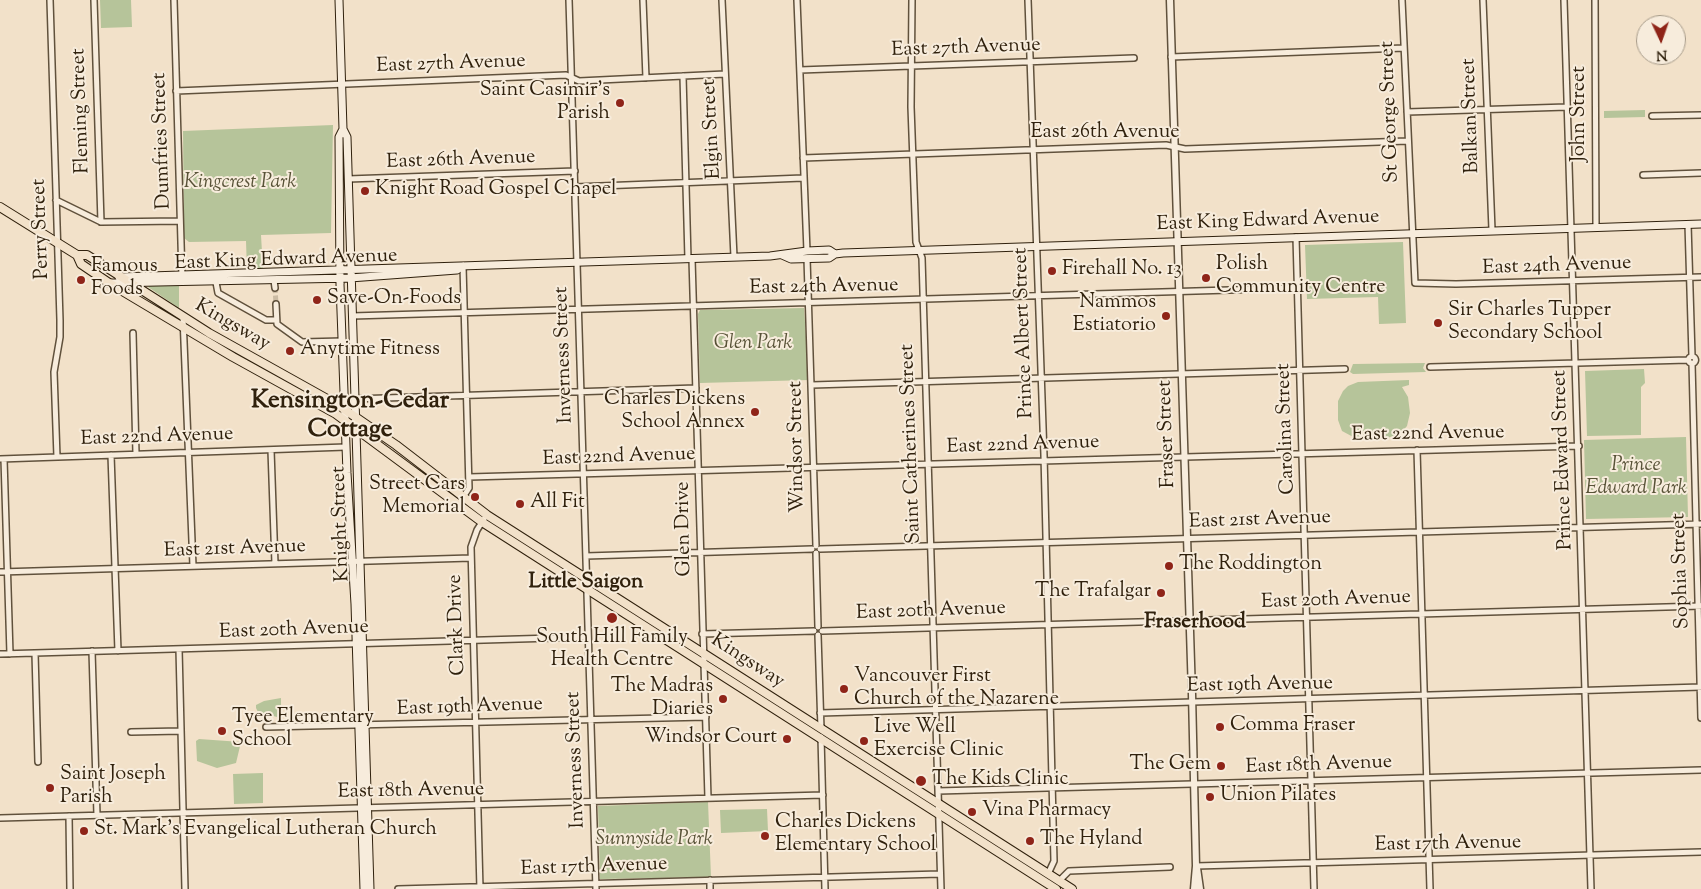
<!DOCTYPE html>
<style>
body{margin:0}
#map{position:relative;width:1701px;height:889px;overflow:hidden;background:#f2e1c9;font-family:"Sorts Mill Goudy",serif}
canvas{display:block}
.north{position:absolute;left:1636px;top:15px;width:50px;height:50px;box-sizing:border-box;background:#f7ecdc;border:1px solid #a79b89;border-radius:50%;rotate:177deg;font-size:14px;font-weight:700;line-height:20px;text-align:center;color:#30210d}
.north::after{content:'';display:block;margin:auto;width:18px;height:22px;background:#8f2418;clip-path:polygon(50% 0,100% 100%,50% 72%,0 100%)}
</style>
<div id="map">
<canvas width="1701" height="889"></canvas>
<div class="north">N</div>
</div>
<script>
const context = document.querySelector('canvas').getContext('2d');
context.lineJoin = 'round';
function fillPath(path, color) {
  context.fillStyle = color;
  context.fill(path, 'evenodd');
}
function poly(rows) {
  const path = new Path2D();
  for (const r of rows) {
    if (r.length === 3) {
      path.moveTo(r[0] + r[2], r[1]);
      path.arc(r[0], r[1], r[2], 0, 2 * Math.PI);
      continue;
    }
    path.moveTo(r[0], r[1]);
    for (let i = 2; i < r.length; i += 2) path.lineTo(r[i], r[i + 1]);
  }
  return path;
}
function trace(path, color, width, dash) {
  context.strokeStyle = color;
  context.lineWidth = width;
  context.lineCap = dash ? 'butt' : 'round';
  context.setLineDash(dash || []);
  context.stroke(path);
}
function drawText(font, color, halo, rows, align = 'center') {
  context.font = font + ' "Sorts Mill Goudy",serif';
  context.lineWidth = 4;
  context.setLineDash([]);
  context.textBaseline = 'middle';
  context.strokeStyle = halo;
  context.fillStyle = color;
  for (const [text, x, y, turn = 0] of rows) {
    context.save();
    context.translate(x, y);
    context.rotate((+turn || 0) * Math.PI / 180);
    context.textAlign = isNaN(turn) ? turn : align;
    if (halo) context.strokeText(text, 0, 0);
    context.fillText(text, 0, 0);
    context.restore();
  }
}
fillPath(poly([
 [100,0,131,0,132,27,101,28],
 [1645,110,1645,117,1604,118,1604,111],
 [333,125,331,233,261,235,263,270,247,271,246,241,189,242,184,238,183,131],
 [1403,242,1406,323,1379,324,1378,297,1307,299,1305,245],
 [179,284,179,308,148,287,149,286],
 [804,308,809,380,700,383,698,314,700,310],
 [1425,363,1423,368,1426,372,1353,374,1350,372,1353,364],
 [1644,369,1645,383,1641,387,1641,435,1587,436,1585,371],
 [1409,380,1409,385,1402,387,1408,397,1410,413,1407,426,1400,434,1387,438,1357,439,1342,431,1338,420,1338,401,1343,391,1348,386,1358,382],
 [1686,437,1688,517,1586,519,1584,440],
 [281,698,281,718,258,712,256,708,256,705,264,701],
 [199,739,241,742,236,763,217,768,197,761,196,741],
 [263,773,263,803,234,804,233,774],
 [708,802,711,877,600,879,598,806],
 [767,809,768,831,721,833,720,810]
]), '#b6c49a');
trace(poly([
 [275,288,276,304]
]), '#cbbba3', 5, [5, 2.5]);
const minor = poly([
 [50,0,60,320,60,337,54,372,57,457],
 [94,0,101,222],
 [174,0,182,277],
 [569,0,596,889],
 [643,0,646,78],
 [722,0,734,257],
 [797,0,807,251],
 [912,0,911,107,916,242,922,258,941,889],
 [1028,0,1044,455,1054,861,1048,874],
 [1402,0,1415,283,1456,284,1701,277],
 [1483,0,1492,230],
 [1564,0,1591,889],
 [1595,0,1596,227],
 [1171,57,1404,48],
 [800,70,1134,58],
 [683,76,688,259],
 [176,91,566,75,579,81,725,74],
 [1407,112,1567,107],
 [1652,116,1701,115],
 [803,158,1137,146,1166,145,1185,149,1407,141],
 [1643,175,1701,173],
 [348,179,575,171],
 [575,187,803,178],
 [56,200,101,222,180,221],
 [1688,224,1692,356],
 [1296,237,1314,889],
 [807,258,816,546],
 [692,259,708,798],
 [215,277,218,293,266,320,276,320],
 [274,280,275,288],
 [276,304,277,324,302,342,343,341],
 [352,316,1297,288],
 [183,317,193,566],
 [133,333,136,454],
 [1692,360,3.5],
 [1692,363,1701,718],
 [1430,367,1688,360],
 [812,385,1345,369],
 [354,399,696,388],
 [271,450,275,564],
 [1417,450,1430,889],
 [111,455,118,651],
 [0,459,346,447],
 [4,459,10,654],
 [469,477,1579,446],
 [458,505,469,488,463,266],
 [820,549,1701,524],
 [816,553,818,627],
 [586,556,812,549],
 [0,572,471,558],
 [822,631,1701,606],
 [702,634,814,631],
 [818,635,821,729],
 [179,649,185,889],
 [92,651,97,815],
 [35,653,38,762],
 [0,654,588,637],
 [820,713,1701,687],
 [266,727,706,717],
 [131,732,181,731],
 [821,737,825,889],
 [938,791,1701,770],
 [69,816,70,889],
 [0,818,823,795],
 [1196,866,1701,852],
 [710,880,710,889],
 [1059,881,1069,871,1170,867],
 [398,889,940,874],
 [480,889,471,547,477,530,484,519]
]);
const tertiary = poly([
 [1170,0,1192,694,1196,866,1194,889],
 [1197,868,1200,889]
]);
const secondary = poly([
 [339,0,343,129,347,137,370,889],
 [343,129,339,137,340,284,347,473,355,604,364,889],
 [782,255,791,259,829,258,835,254],
 [119,277,770,256,807,251,829,250,835,254,843,253,1701,224],
 [110,283,350,278,457,270,463,266]
]);
const primary = poly([
 [0,207,77,255,87,255,209,333,338,405,396,445,487,515,1072,889],
 [77,255,81,264,109,283,233,357,336,414,482,522,1056,889]
]);
trace(minor, '#60513c', 8);
trace(tertiary, '#60513c', 9);
trace(secondary, '#30210d', 9);
trace(primary, '#30210d', 10);
trace(minor, '#f7ecdc', 5);
trace(tertiary, '#f7ecdc', 6);
trace(secondary, '#f7ecdc', 7);
trace(primary, '#f2e1c9', 8);
for (const [x, y, r, color] of [
 [620,103,5,"#8f2418"],
 [365,191,5,"#8f2418"],
 [1052,271,5,"#8f2418"],
 [1206,278,5,"#8f2418"],
 [81,280,5,"#8f2418"],
 [317,300,5,"#8f2418"],
 [1166,316,5,"#8f2418"],
 [1438,323,5,"#8f2418"],
 [290,351,5,"#8f2418"],
 [755,412,5,"#8f2418"],
 [475,497,5,"#8f2418"],
 [520,504,5,"#8f2418"],
 [1169,566,5,"#8f2418"],
 [1161,593,5,"#8f2418"],
 [612,618,6,"#8f2418"],
 [844,689,5,"#8f2418"],
 [723,699,5,"#8f2418"],
 [1220,727,5,"#8f2418"],
 [222,731,5,"#8f2418"],
 [787,739,5,"#8f2418"],
 [864,741,5,"#8f2418"],
 [1221,766,5,"#8f2418"],
 [921,781,6,"#8f2418"],
 [50,788,5,"#8f2418"],
 [1210,797,5,"#8f2418"],
 [972,812,5,"#8f2418"],
 [84,831,5,"#8f2418"],
 [765,836,5,"#8f2418"],
 [1030,841,5,"#8f2418"]
]) {
  const dot = new Path2D();
  dot.arc(x, y, r, 0, 2 * Math.PI);
  context.fillStyle = color;
  context.fill(dot);
  trace(dot, '#f7ecdc', 2);
}
drawText('20px', '#30210d', '#f7ecdc', [
 ["East 27th Avenue",966,49,-2],
 ["East 27th Avenue",451,65,-2],
 ["Fleming Street",82,111,-92],
 ["St George Street",1391,112,-92],
 ["John Street",1581,114,-90],
 ["Balkan Street",1472,116,-92],
 ["Elgin Street",713,129,-93],
 ["East 26th Avenue",1105,134],
 ["Dumfries Street",163,141,-92],
 ["East 26th Avenue",461,161,-2],
 ["East King Edward Avenue",1268,222,-2],
 ["Perry Street",42,229,-92],
 ["East King Edward Avenue",286,261,-2],
 ["East 24th Avenue",1557,267,-2],
 ["East 24th Avenue",824,288,-1],
 ["Kingsway",232,326,30],
 ["Prince Albert Street",1025,333,-92],
 ["Inverness Street",565,355,-92],
 ["Carolina Street",1287,429,-92],
 ["Fraser Street",1168,434,-92],
 ["East 22nd Avenue",1428,435,-1],
 ["East 22nd Avenue",157,438,-2],
 ["Saint Catherines Street",912,444,-92],
 ["East 22nd Avenue",1023,446,-2],
 ["Windsor Street",798,447,-91],
 ["East 22nd Avenue",619,458,-2],
 ["Prince Edward Street",1564,460,-92],
 ["East 21st Avenue",1260,521,-2],
 ["Knight Street",342,524,-92],
 ["Glen Drive",685,529,-91],
 ["East 21st Avenue",235,550,-2],
 ["Sophia Street",1682,571,-92],
 ["East 20th Avenue",1336,601,-2],
 ["East 20th Avenue",931,612,-2],
 ["Clark Drive",458,625,-92],
 ["East 20th Avenue",294,631,-2],
 ["Kingsway",747,662,33],
 ["East 19th Avenue",1260,686,-1],
 ["East 19th Avenue",470,708,-2],
 ["Inverness Street",577,760,-92],
 ["East 18th Avenue",1319,766,-2],
 ["East 18th Avenue",411,792,-1],
 ["East 17th Avenue",1448,845,-1],
 ["East 17th Avenue",594,868,-2]
]);
drawText('20px', '#30210d', '#f7ecdc', [
 ["Saint Casimir's",610,92,"right"],
 ["Parish",610,115,"right"],
 ["Knight Road Gospel Chapel",375,191],
 ["Polish",1216,266],
 ["Community Centre",1216,289],
 ["Famous",91,268],
 ["Foods",91,291],
 ["Firehall No. 13",1062,271],
 ["Save-On-Foods",327,300],
 ["Nammos",1156,304,"right"],
 ["Estiatorio",1156,327,"right"],
 ["Sir Charles Tupper",1448,312],
 ["Secondary School",1448,335],
 ["Anytime Fitness",300,351],
 ["Charles Dickens",745,401,"right"],
 ["School Annex",745,424,"right"],
 ["Street Cars",465,486,"right"],
 ["Memorial",465,509,"right"],
 ["All Fit",530,504],
 ["The Roddington",1179,566],
 ["The Trafalgar",1151,593,"right"],
 ["South Hill Family",612,639,"center"],
 ["Health Centre",612,662,"center"],
 ["Vancouver First",854,678],
 ["Church of the Nazarene",854,701],
 ["The Madras",713,688,"right"],
 ["Diaries",713,711,"right"],
 ["Tyee Elementary",232,719],
 ["School",232,742],
 ["Comma Fraser",1230,727],
 ["Live Well",874,729],
 ["Exercise Clinic",874,752],
 ["Windsor Court",777,739,"right"],
 ["The Gem",1211,766,"right"],
 ["Saint Joseph",60,776],
 ["Parish",60,799],
 ["The Kids Clinic",932,781],
 ["Union Pilates",1220,797],
 ["Vina Pharmacy",982,812],
 ["Charles Dickens",775,824],
 ["Elementary School",775,847],
 ["St. Mark's Evangelical Lutheran Church",94,831],
 ["The Hyland",1040,841]
], 'left');
drawText('italic 20px', '#585237', '#f7ecdc', [
 ["Kingcrest Park",240,184],
 ["Glen Park",753,345],
 ["Prince",1636,467],
 ["Edward Park",1636,490],
 ["Sunnyside Park",654,841]
]);
drawText('bold 21px', '#30210d', '#f7ecdc', [
 ["Little Saigon",586,583],
 ["Fraserhood",1195,623]
]);
drawText('bold 25px', '#30210d', '#f7ecdc', [
 ["Kensington-Cedar",350,403],
 ["Cottage",350,432]
]);
</script>
